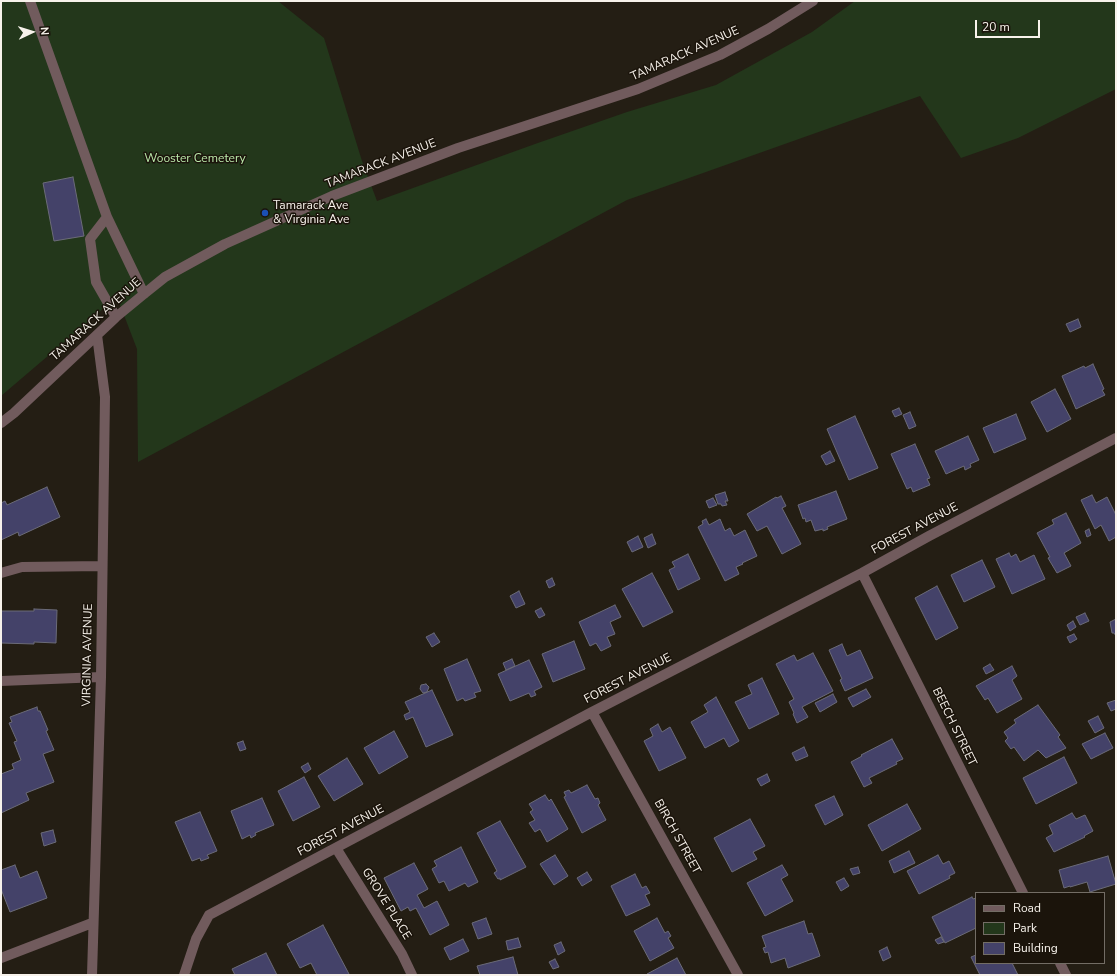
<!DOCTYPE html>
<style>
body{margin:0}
#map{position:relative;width:1117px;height:976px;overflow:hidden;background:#241e14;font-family:"Nunito Sans",sans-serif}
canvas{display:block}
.frame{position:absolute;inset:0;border:2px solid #f7f2eb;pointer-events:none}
.legend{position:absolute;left:975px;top:892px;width:130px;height:72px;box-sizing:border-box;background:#1b140b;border:1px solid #736d65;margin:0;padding:5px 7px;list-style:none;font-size:12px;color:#f7f2eb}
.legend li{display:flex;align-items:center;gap:8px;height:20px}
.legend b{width:20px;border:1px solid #736d65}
.north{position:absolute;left:12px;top:12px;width:40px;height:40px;-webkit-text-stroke:3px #1b140b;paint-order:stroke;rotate:86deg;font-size:11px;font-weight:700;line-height:16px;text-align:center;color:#f7f2eb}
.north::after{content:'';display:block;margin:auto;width:14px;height:18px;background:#f7f2eb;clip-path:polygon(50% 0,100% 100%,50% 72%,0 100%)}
.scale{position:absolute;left:975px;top:20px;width:65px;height:18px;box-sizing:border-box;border:2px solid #f7f2eb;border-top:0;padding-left:5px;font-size:12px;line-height:14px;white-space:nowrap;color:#f7f2eb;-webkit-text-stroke:3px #1b140b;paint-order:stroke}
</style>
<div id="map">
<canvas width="1117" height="976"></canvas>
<div class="frame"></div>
<ul class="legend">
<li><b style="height:5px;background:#715b5d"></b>Road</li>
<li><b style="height:11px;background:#23371b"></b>Park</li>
<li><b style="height:11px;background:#444269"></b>Building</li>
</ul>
<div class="north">N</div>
<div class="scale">20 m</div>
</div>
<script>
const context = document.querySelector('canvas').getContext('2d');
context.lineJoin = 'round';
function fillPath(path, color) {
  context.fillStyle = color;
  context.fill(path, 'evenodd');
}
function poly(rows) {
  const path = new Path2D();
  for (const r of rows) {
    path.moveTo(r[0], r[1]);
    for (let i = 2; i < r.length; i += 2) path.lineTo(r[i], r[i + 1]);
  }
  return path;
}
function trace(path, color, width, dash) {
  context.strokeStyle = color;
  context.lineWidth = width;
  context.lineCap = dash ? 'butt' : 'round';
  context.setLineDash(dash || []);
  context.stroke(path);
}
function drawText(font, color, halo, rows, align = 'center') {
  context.font = font + ' "Nunito Sans",sans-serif';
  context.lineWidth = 3;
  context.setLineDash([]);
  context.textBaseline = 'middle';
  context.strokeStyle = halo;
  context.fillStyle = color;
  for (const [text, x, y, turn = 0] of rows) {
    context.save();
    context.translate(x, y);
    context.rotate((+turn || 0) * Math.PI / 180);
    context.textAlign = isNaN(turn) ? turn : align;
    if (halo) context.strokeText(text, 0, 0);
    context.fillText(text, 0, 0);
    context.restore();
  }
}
fillPath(poly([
 [1,1,278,1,324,38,362,161,377,201,535,144,627,112,716,85,812,32,855,1,1116,1,1116,89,1018,138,961,158,920,96,627,200,138,462,137,349,117,297,1,396]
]), '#23371b');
const building = poly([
 [73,177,84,236,54,241,43,183,73,177],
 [1078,319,1081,327,1070,332,1066,324,1078,319],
 [1093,364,1104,389,1102,390,1105,395,1076,409,1062,376,1084,366,1085,368,1093,364],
 [1055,389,1071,419,1047,432,1031,402,1055,389],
 [899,408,902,414,895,417,892,411,899,408],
 [910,412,916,426,909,429,903,415,910,412],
 [1016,414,1026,439,994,453,983,428,1016,414],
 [855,416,878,468,849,480,827,429,855,416],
 [968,436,979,460,970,464,971,467,965,470,964,466,946,474,935,451,968,436],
 [915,444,930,478,927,479,930,485,913,492,911,487,907,489,891,454,915,444],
 [830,451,835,461,826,465,821,456,830,451],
 [47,487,60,517,19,536,18,532,1,540,1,503,5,501,7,505,47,487],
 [836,491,847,519,827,527,828,529,823,531,823,529,815,531,811,520,806,522,805,518,803,519,798,505,836,491],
 [725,492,728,501,725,501,727,505,722,506,721,504,718,504,715,495,725,492],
 [1092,495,1096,503,1107,497,1116,515,1116,537,1109,541,1101,525,1095,529,1081,500,1092,495],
 [781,496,786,506,782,508,801,544,782,554,767,526,757,531,747,514,776,497,777,498,781,496],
 [713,498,717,505,709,508,706,501,713,498],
 [1066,513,1081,543,1064,553,1071,566,1057,573,1048,558,1050,557,1037,533,1054,524,1052,520,1066,513],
 [706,519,709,525,720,519,725,531,730,528,734,536,745,530,757,556,742,563,743,564,736,567,739,574,725,581,698,527,703,524,702,521,706,519],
 [1089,529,1091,535,1087,537,1085,531,1089,529],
 [652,534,656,544,648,548,644,538,652,534],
 [638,536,643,547,632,552,627,542,638,536],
 [1009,553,1011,557,1016,554,1020,562,1034,555,1045,579,1012,594,996,559,1009,553],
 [688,554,700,579,678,590,669,570,675,567,672,562,688,554],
 [982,560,995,587,964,602,951,575,982,560],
 [652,573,673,612,643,627,622,589,652,573],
 [552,578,555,585,549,588,546,581,552,578],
 [937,586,958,628,936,640,915,598,937,586],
 [519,591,525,604,516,608,510,596,519,591],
 [615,605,621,617,610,622,615,634,607,637,611,646,601,651,596,643,590,646,579,622,615,605],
 [541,608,545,615,539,618,535,611,541,608],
 [34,609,57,610,56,643,34,642,34,644,1,643,1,611,34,611,34,609],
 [1085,613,1089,621,1080,625,1076,617,1085,613],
 [1116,619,1116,636,1114,633,1112,633,1110,622,1116,619],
 [1073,621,1076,627,1070,631,1067,625,1073,621],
 [434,633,440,642,432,647,426,637,434,633],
 [1074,634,1077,639,1070,643,1067,637,1074,634],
 [574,641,585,669,553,682,542,654,574,641],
 [842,644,847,656,860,650,873,678,845,691,840,680,842,679,829,650,842,644],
 [813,653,833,691,802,707,808,717,797,723,793,714,794,713,789,702,794,699,776,664,794,655,797,661,813,653],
 [467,659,481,691,474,693,476,697,465,701,463,698,457,701,444,669,467,659],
 [512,659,515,666,506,670,503,663,512,659],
 [529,660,542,687,534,691,536,695,531,697,529,693,510,701,498,674,529,660],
 [990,664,994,670,986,674,983,668,990,664],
 [1012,666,1017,676,1012,680,1022,699,997,713,988,698,985,700,976,686,1012,666],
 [762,678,779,714,749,729,735,702,752,694,748,685,762,678],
 [426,684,429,687,427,692,423,693,420,689,421,685,426,684],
 [866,689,871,697,853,707,848,698,866,689],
 [432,690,453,735,426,747,413,717,406,720,404,715,410,712,405,702,432,690],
 [833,694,837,702,820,712,815,703,833,694],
 [716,697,739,741,729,747,724,738,705,748,691,722,708,712,704,705,716,697],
 [1116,700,1116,709,1111,711,1107,703,1116,700],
 [1038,705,1060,735,1058,737,1066,748,1046,758,1038,750,1024,761,1014,747,1011,749,1005,741,1008,738,1004,732,1016,723,1014,720,1038,705],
 [37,707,38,711,40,711,48,730,46,731,54,750,43,754,54,782,26,793,29,800,1,813,1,774,14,769,12,764,21,760,14,742,17,741,9,723,12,722,10,717,37,707],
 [1098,716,1104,728,1095,733,1088,721,1098,716],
 [658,724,662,732,670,727,686,758,659,771,644,741,653,736,650,729,658,724],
 [394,731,408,757,379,774,364,748,394,731],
 [1105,733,1113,748,1091,759,1082,744,1105,733],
 [892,739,903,759,896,762,897,764,869,778,872,783,864,787,851,762,862,756,861,755,892,739],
 [243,741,246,749,240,751,237,743,243,741],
 [804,747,808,756,796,761,792,753,804,747],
 [1064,757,1077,783,1036,804,1023,778,1064,757],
 [347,758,363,784,334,801,318,776,347,758],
 [308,763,311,769,305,773,301,767,308,763],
 [767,774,770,781,761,786,757,779,767,774],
 [304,777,320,807,293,821,278,791,304,777],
 [587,785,595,799,598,798,600,803,598,805,606,820,582,833,564,797,566,796,564,792,569,790,571,793,587,785],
 [545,795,549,801,551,799,568,829,547,842,540,829,535,832,529,823,535,820,530,812,533,810,529,804,545,795],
 [834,796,843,815,825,825,815,805,834,796],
 [262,798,274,825,255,833,256,835,251,838,250,835,242,839,231,811,262,798],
 [907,804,921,829,882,851,868,825,907,804],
 [200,812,217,851,207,855,209,858,201,861,200,858,192,861,175,822,200,812],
 [1072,813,1076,819,1085,815,1093,831,1084,836,1085,837,1054,852,1046,838,1053,834,1049,825,1072,813],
 [750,819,765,846,753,852,757,859,732,872,714,838,750,819],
 [500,821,526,867,500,880,500,878,498,879,494,873,497,871,477,833,500,821],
 [53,830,56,842,44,846,41,833,53,830],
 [461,847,478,882,468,887,465,883,449,891,444,881,439,883,432,869,437,866,434,861,461,847],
 [909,851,915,863,894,873,889,861,909,851],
 [555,855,568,876,554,885,540,864,555,855],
 [938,855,943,864,949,861,955,873,949,876,950,878,919,894,907,871,938,855],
 [1108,856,1116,884,1090,892,1087,882,1070,887,1070,886,1064,888,1059,870,1108,856],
 [414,863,428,889,417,895,424,908,437,901,449,925,430,935,416,908,410,911,408,907,401,911,384,878,414,863],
 [15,865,20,878,37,871,47,898,10,912,1,889,1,870,15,865],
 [782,865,788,875,781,879,793,901,765,916,747,883,782,865],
 [858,867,860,873,853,875,850,869,858,867],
 [587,872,592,880,582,886,577,878,587,872],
 [635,874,642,888,646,886,650,893,645,895,650,905,626,916,611,886,635,874],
 [844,878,849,886,841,891,836,882,844,878],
 [972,897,973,899,976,898,976,928,945,943,932,917,972,897],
 [486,918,492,934,478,939,472,923,486,918],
 [657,918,665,933,668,931,671,936,668,938,674,948,650,961,634,931,657,918],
 [804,921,808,934,812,933,820,956,788,968,785,958,771,963,768,952,765,953,763,948,766,947,762,936,804,921],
 [323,925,349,974,348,975,317,975,311,963,300,968,287,944,323,925],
 [941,937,944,942,938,944,935,940,941,937],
 [518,938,521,947,508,950,506,941,518,938],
 [463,939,469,951,450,960,444,948,463,939],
 [561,942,565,951,558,955,554,945,561,942],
 [887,947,891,957,883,961,879,951,887,947],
 [266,953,277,975,235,975,232,969,266,953],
 [976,955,976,963,1012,963,1018,975,980,975,971,957,976,955],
 [513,957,518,975,480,975,477,966,513,957],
 [677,958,686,975,648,975,647,974,677,958],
 [555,959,559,967,553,969,549,962,555,959]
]);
fillPath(building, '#444269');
trace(building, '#6b6b78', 1);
trace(poly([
 [30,1,107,217,144,294],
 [107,217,90,239,96,282,116,317],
 [1,423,14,413,116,317,144,294,165,277,225,244,332,196,458,148,638,89,720,55,768,29,813,1],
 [1,573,22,567,102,566],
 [862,573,1023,893],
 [1,681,101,677],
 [592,712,738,975],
 [336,848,402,954,412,975],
 [1,958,92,923],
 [1060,963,1066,975],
 [92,975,101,677,105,397,97,335],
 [184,975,196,939,209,915,592,712,862,573,929,536,1116,438]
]), '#715b5d', 10);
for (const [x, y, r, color] of [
 [265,213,4,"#1a4fb4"]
]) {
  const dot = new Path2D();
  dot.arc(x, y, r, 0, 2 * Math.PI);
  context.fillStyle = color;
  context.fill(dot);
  trace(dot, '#1b140b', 1.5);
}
drawText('12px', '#f7f2eb', '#1b140b', [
 ["TAMARACK AVENUE",685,54,-24],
 ["TAMARACK AVENUE",381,164,-21],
 ["TAMARACK AVENUE",96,320,-42],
 ["FOREST AVENUE",915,529,-28],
 ["VIRGINIA AVENUE",88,655,-89],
 ["FOREST AVENUE",628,679,-27],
 ["BEECH STREET",954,727,64],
 ["FOREST AVENUE",341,831,-28],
 ["BIRCH STREET",677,837,61],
 ["GROVE PLACE",386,904,58]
]);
drawText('12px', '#bae8aa', '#1b140b', [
 ["Wooster Cemetery",195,159]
]);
drawText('12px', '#f7f2eb', '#1b140b', [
 ["Tamarack Ave",273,206],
 ["& Virginia Ave",273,220]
], 'left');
</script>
